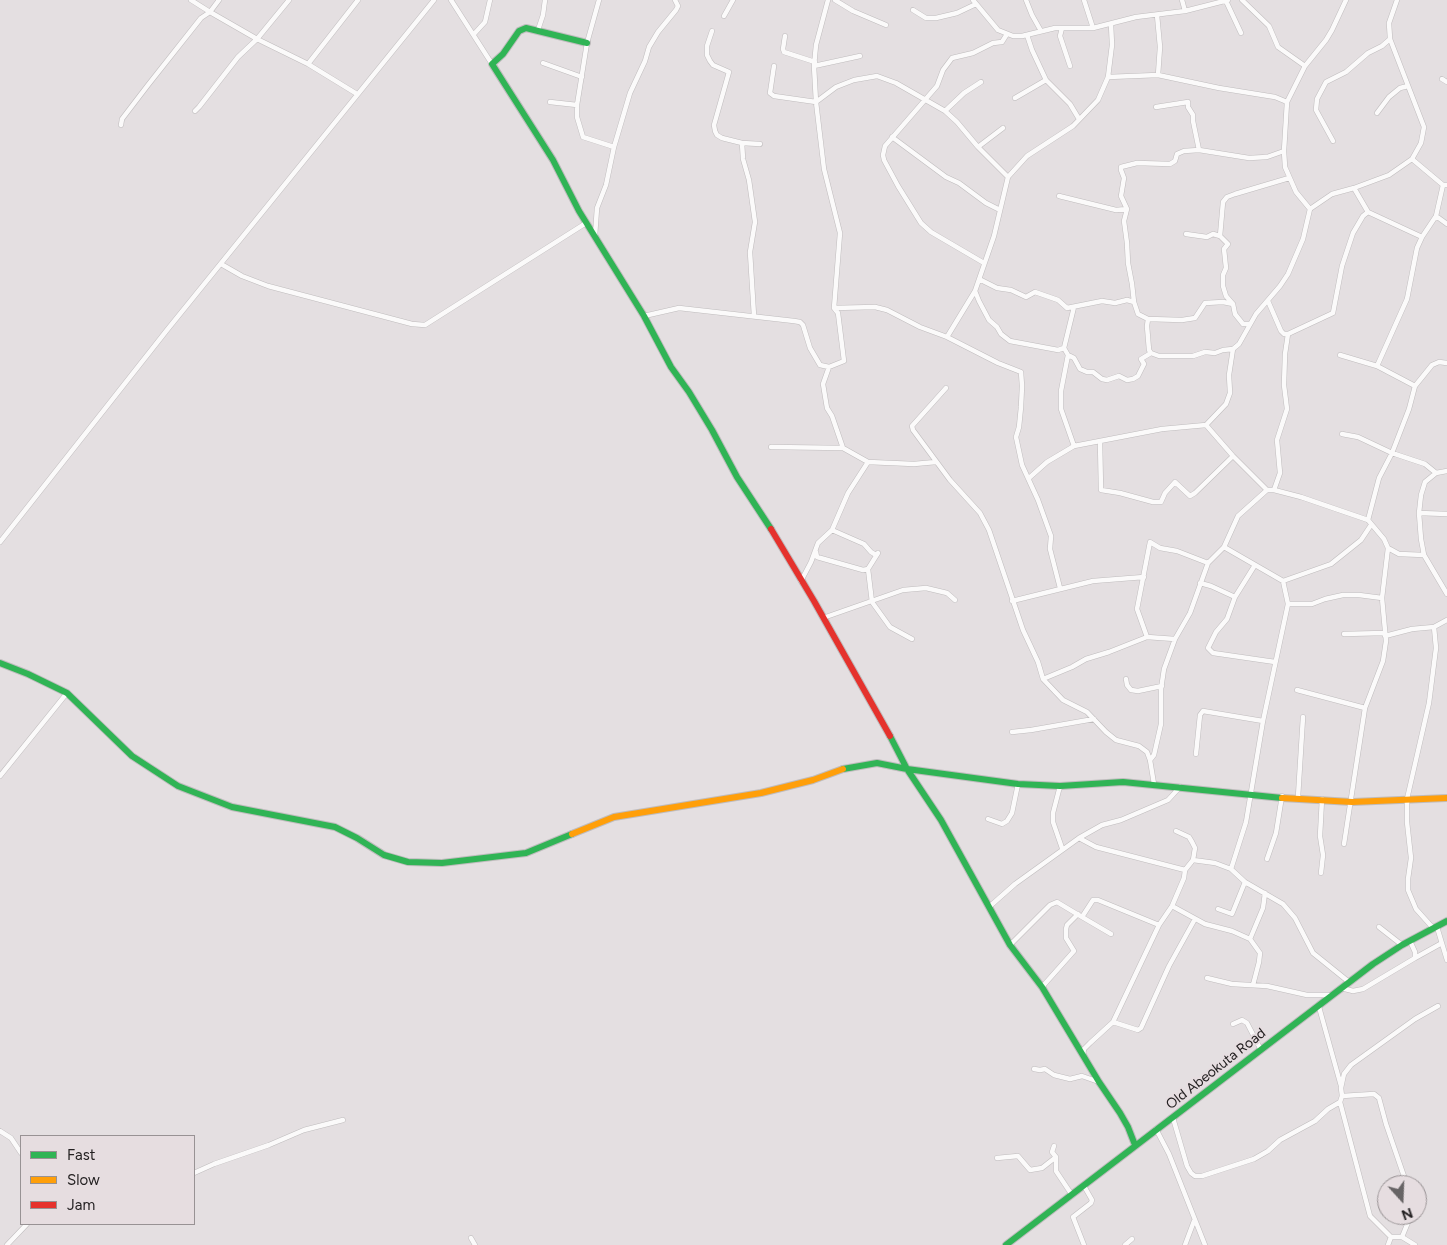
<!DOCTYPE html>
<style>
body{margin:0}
#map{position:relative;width:1447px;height:1245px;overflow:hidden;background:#e4dfe1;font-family:Figtree,sans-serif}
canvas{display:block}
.legend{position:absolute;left:20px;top:1135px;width:175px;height:90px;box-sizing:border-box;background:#e6dde0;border:1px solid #989294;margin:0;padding:6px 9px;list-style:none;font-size:15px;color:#242122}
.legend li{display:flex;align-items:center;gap:10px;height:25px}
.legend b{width:25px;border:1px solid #989294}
.north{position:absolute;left:1377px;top:1175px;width:50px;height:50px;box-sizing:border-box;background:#e6dde0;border:1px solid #989294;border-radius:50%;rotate:160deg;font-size:14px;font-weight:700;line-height:20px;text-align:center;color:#242122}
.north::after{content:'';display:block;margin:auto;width:18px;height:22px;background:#676465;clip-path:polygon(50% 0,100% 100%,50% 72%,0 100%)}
</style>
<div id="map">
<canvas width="1447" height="1245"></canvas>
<ul class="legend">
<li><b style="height:6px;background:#30b455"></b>Fast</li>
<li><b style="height:6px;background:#ff9f0a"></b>Slow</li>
<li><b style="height:6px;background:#e5322d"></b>Jam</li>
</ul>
<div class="north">N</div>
</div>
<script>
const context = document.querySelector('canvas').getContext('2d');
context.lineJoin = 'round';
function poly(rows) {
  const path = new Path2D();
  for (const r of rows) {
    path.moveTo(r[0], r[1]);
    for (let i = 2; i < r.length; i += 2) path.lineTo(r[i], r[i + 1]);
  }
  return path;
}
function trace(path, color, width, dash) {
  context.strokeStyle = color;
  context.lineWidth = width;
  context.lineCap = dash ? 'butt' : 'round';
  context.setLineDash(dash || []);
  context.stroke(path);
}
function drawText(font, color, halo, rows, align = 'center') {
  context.font = font + ' Figtree,sans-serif';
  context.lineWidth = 4;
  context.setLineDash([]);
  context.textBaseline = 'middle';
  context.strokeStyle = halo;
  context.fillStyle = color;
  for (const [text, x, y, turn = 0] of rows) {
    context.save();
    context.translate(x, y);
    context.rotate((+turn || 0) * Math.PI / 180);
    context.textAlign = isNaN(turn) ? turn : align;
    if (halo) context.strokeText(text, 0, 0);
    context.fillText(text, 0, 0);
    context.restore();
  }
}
const street = poly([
 [289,0,257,39,308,64,358,0],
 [451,0,492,64],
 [599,0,587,43,577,105,577,117,583,137,614,147],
 [835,0,853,11,886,25],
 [973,0,998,30,1013,36,1022,36,1055,28,1093,28,1136,17,1185,11,1228,0],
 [1026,0,1032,15,1041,31],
 [1084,0,1093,28],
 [1182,0,1185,11],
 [1242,0,1269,26,1278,47,1305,66],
 [1226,1,1241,33],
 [913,10,926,18,936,18,957,13,976,4],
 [1157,15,1160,47,1158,75],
 [724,16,733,0],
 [1062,28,1060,36,1070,66],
 [538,30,543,15,545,0],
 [712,31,707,46,707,55,710,61,713,65,729,72,714,125,715,131,717,135,722,138,742,143,760,144],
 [474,34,485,22,490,0],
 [1027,35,1032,50,1046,80,1070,104,1079,119],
 [785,36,783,49,784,52,815,62],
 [543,63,582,77],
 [308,64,357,94],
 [774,66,770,93,774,96,816,102,836,87,854,80,877,76,896,83,945,111,957,122,978,147,1008,177],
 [814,66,860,56],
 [1108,77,1158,75,1219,88,1275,97,1287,102],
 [1442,79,1447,82],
 [1015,98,1046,80],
 [550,102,577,105],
 [1156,107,1188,102,1188,107,1193,115,1193,121,1199,150],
 [195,111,199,107,238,57,257,39,210,12,219,0],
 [945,111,964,93,981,82],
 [1377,113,1389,97,1400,88,1408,86],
 [121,125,122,119,148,85,201,18,210,12,191,0],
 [892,137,946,177,959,183,986,203,1000,210],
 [1333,141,1316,110,1317,99,1326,82,1346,72,1368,53,1382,46,1390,39],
 [742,143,743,159,749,180,755,222,750,252,754,316],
 [978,147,1003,128],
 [1412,159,1443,185,1447,185],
 [1354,188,1368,212,1422,237],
 [1059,196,1116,210,1127,209],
 [1310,209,1296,192,1285,167,1284,151,1287,102,1305,66,1326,40,1332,30,1346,0],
 [1436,216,1447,224],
 [1186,234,1207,237,1213,234,1220,236],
 [595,236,597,208,606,185,614,147,630,93,645,61,649,47,658,32,676,10,678,6,675,0],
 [984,263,931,232,921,223,898,186,884,160,883,155,885,146,937,86,943,70,952,58,973,53,993,43,1002,42,1007,34],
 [221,264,242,276,268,286,412,324,425,325,586,223],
 [979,279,997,288,1011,290,1026,297,1035,292,1058,300,1067,308,1102,301,1115,303,1127,300,1134,302],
 [975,291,979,301,989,320,997,327,1001,334,1010,341,1058,350,1064,348],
 [1268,301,1281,331,1284,334,1288,334,1285,354,1284,385,1287,409,1277,440,1280,473,1274,490],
 [1233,304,1223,302,1205,303,1195,318,1182,320,1148,319,1138,314,1134,302,1132,284,1128,263,1127,243,1124,221,1127,209,1121,196,1124,178,1121,170,1121,167,1137,163,1170,164,1175,161,1177,154,1184,151,1199,150,1249,158,1267,157,1284,151],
 [834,308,875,307,887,310,920,327,947,337,998,363,1021,372,1022,386,1021,407,1019,427,1016,437,1022,465,1038,500,1051,536,1050,549,1060,588],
 [644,316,679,308,794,321,800,322,803,325,810,348,820,365,829,367,844,361,838,313,834,308,840,233,824,169,816,102,814,66,816,45,828,0],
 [1148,319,1147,326,1149,350,1151,353,1159,356,1193,356,1205,352,1215,353,1223,350,1233,349],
 [1250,324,1243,324,1235,314,1233,304,1226,296,1223,286,1223,275,1226,268,1224,249,1228,244,1220,236,1223,202,1227,197,1235,194,1289,178],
 [1288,334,1333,313,1342,266,1353,233,1363,216,1368,212],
 [947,337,975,291,994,236,1008,177,1027,156,1073,126,1098,100,1108,77,1112,45,1111,24],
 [1068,355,1074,358,1080,369,1087,372,1093,372,1102,379,1107,380,1119,376,1127,380,1133,379,1138,376,1144,364,1141,359,1151,353],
 [1340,355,1377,366,1415,386],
 [1377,366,1407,299,1417,248,1422,237,1436,216,1443,185],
 [829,367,823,384,827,408,832,416,843,448],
 [946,388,912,426,913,430,950,480,980,513,989,530,1023,630,1038,662,1043,679,1063,700,1087,712,1106,732,1116,740,1139,746,1147,752,1150,760,1154,784],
 [1206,425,1233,456,1267,490,1274,490,1301,497,1368,520,1384,539,1388,548,1382,598,1386,641,1383,661,1365,708,1344,844],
 [1342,434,1358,437,1392,453,1425,464,1436,473,1447,471],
 [1100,441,1101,490,1120,493,1153,502,1161,502,1165,493,1175,482,1190,496,1195,493,1233,456],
 [1074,446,1061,409,1061,391,1068,355,1064,348,1074,307],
 [771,447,843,448,868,462,914,464,936,462],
 [1436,473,1425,482,1421,495,1419,513,1421,539,1424,555,1447,594],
 [1029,478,1047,462,1074,446,1162,429,1206,425,1226,404,1230,393,1229,375,1233,349,1239,344,1256,314,1280,286,1288,274,1303,239,1310,209,1332,194,1354,188,1389,175,1412,159,1421,143,1424,127,1390,39,1389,23,1397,0],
 [1419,513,1447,514],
 [1368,520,1379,478,1392,453,1409,409,1415,386,1432,365,1439,362,1447,363],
 [832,530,864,544,871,552,876,555,878,553,868,569,872,602,890,627,912,639],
 [0,542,167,330,434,0],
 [1224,547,1283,581,1288,604,1263,721,1246,822,1231,869],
 [1388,548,1399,554,1424,555],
 [816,552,817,557,863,570,868,569],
 [1255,565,1235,597,1227,619,1216,632,1208,648,1213,653,1275,662],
 [801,581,811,562,818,543,832,530,848,493,868,462],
 [1283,581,1331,564,1361,540,1371,525],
 [1200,583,1211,586,1235,597],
 [1012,601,1093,581,1144,577],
 [1288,604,1312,604,1325,599,1343,595,1359,595,1382,598],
 [823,618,903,590,926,588,947,593,955,600],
 [1344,634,1384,633],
 [1385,636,1412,629,1434,627,1447,620],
 [1147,637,1137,609,1150,542,1160,548,1177,551,1208,563],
 [1043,679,1072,667,1086,659,1109,652,1147,637,1175,639],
 [1126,679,1127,685,1131,690,1138,691,1162,686],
 [1297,690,1365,708],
 [1012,732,1031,730,1094,719],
 [1196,754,1200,715,1203,711,1263,721],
 [1150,760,1154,755,1161,724,1161,689,1164,669,1175,639,1190,613,1208,563,1224,547,1238,516,1267,490],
 [0,776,67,693],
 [1060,786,1053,813,1053,822,1062,848],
 [1298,797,1303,717],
 [988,819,1002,824,1007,821,1012,813,1018,784],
 [1079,838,1096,847,1185,870],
 [1267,859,1276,833,1282,796],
 [1193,860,1215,863,1231,869,1245,882,1283,904,1295,918,1313,953,1349,982],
 [1321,873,1323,855,1320,836,1322,799],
 [1172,906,1205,924,1232,931,1250,939,1260,953,1259,962,1253,985],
 [989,907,1015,884,1079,838,1102,825,1121,820,1168,800,1180,787],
 [1218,909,1232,914,1245,882],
 [1082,917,1111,934],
 [1379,927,1402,945],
 [1437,927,1447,960],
 [1433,928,1416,909,1408,890,1408,879,1411,858,1407,822,1407,799,1429,703,1436,648,1434,627],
 [1250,939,1263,908,1265,893],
 [1010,945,1050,905,1057,902,1082,917,1093,900,1098,900,1159,925],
 [1415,958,1442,943],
 [1207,978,1232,984,1267,986,1307,995,1329,995],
 [1042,987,1074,951,1066,938,1066,929,1067,925,1078,914],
 [1341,988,1353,991,1363,989,1415,958,1415,952,1410,941],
 [1319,1007,1341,1086],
 [1113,1022,1138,1030,1141,1028,1169,966,1195,919],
 [1233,1024,1242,1020,1247,1023,1261,1050],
 [1083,1055,1084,1049,1090,1043,1113,1022,1159,925,1172,906,1184,878,1185,870,1193,860,1195,848,1192,842,1189,837,1176,831],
 [1034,1069,1040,1070,1045,1069,1054,1075,1070,1079,1082,1076,1099,1082],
 [1342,1096,1374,1094,1379,1098,1386,1124,1407,1185],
 [1340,1102,1370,1216,1391,1237,1402,1237,1415,1245],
 [1173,1118,1187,1166,1191,1173,1195,1176,1202,1176,1254,1159,1268,1151,1280,1140,1315,1121,1328,1109,1340,1102,1342,1096,1341,1088,1344,1074,1351,1065,1415,1019,1438,1006],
 [1156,1129,1169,1154,1205,1245],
 [0,1131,11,1138,21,1153],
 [1054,1146,1052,1152,1056,1157,1056,1171,1072,1195],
 [997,1158,1018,1156,1030,1170,1042,1168,1056,1157],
 [194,1173,214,1164,269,1145,304,1130,343,1120],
 [1402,1237,1411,1215],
 [471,1238,475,1245],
 [7,1245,27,1224],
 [1084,1245,1073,1217,1091,1203,1092,1200,1084,1186],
 [1125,1245,1132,1239],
 [1185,1245,1194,1221],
 [1388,1245,1391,1237]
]);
const fast = poly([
 [587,43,526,28,519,31,503,54,492,64,553,160,579,211,644,316,671,367,689,392,712,430,737,477,771,529],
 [0,663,28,674,67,693,132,756,178,786,232,807,335,827,357,838,384,855,408,862,442,863,526,853,572,834],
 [890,736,907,769,941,820,1010,945,1042,987,1099,1082,1120,1113,1128,1127,1135,1145],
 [843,769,877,763,907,769,1018,784,1060,786,1123,782,1282,798],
 [1006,1245,1373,964,1402,945,1447,921]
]);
const slow = poly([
 [1282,798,1352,802,1447,798],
 [572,834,614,817,761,793,813,780,843,769]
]);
const jam = poly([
 [771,529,814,601,890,736]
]);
trace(street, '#bfbcbd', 5.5);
trace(fast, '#bfbcbd', 8);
trace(slow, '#bfbcbd', 8);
trace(jam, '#bfbcbd', 8);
trace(street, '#fbfafa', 4.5);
trace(fast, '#30b455', 6);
trace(slow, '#ff9f0a', 6);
trace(jam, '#e5322d', 6);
drawText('14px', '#242122', '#e6dde0', [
 ["Old Abeokuta Road",1216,1069,-38]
]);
</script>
